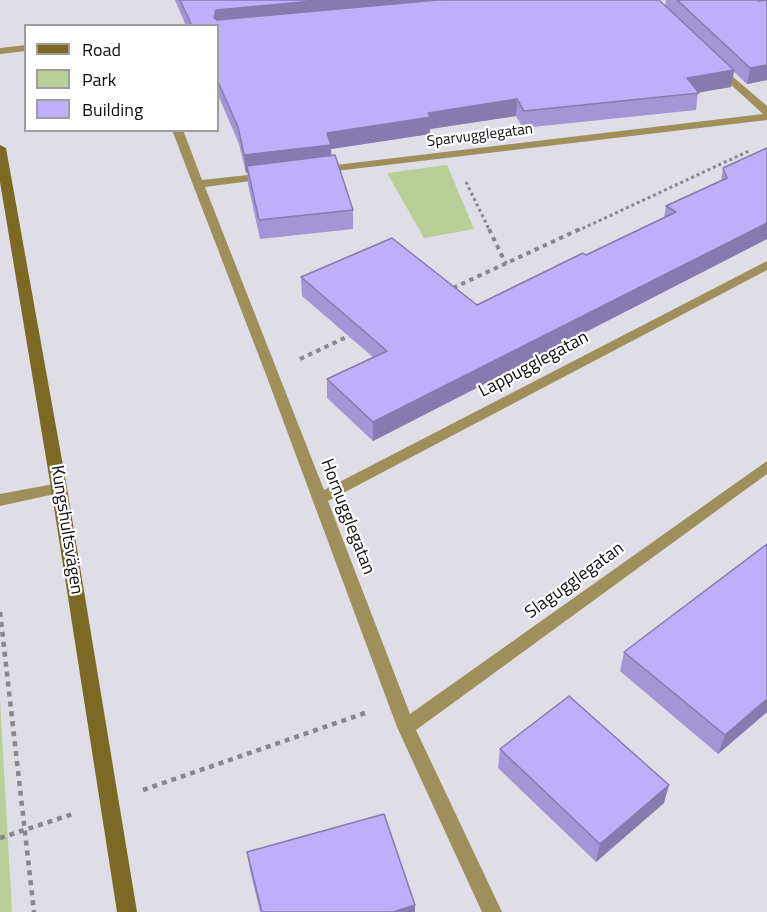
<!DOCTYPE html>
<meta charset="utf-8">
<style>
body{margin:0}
#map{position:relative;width:767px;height:912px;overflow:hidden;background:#dfdde6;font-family:"Titillium Web",sans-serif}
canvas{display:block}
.legend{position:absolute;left:24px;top:24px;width:195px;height:108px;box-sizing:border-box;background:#fff;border:2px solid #9f9e9f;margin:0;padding:8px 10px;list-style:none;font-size:18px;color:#0e0d10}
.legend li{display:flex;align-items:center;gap:12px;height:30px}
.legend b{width:30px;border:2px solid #9f9e9f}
</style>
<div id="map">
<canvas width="767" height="912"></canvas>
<ul class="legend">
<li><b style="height:8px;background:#7b6924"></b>Road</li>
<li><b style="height:16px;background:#b9cf97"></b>Park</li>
<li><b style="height:16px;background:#bfaef9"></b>Building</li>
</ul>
</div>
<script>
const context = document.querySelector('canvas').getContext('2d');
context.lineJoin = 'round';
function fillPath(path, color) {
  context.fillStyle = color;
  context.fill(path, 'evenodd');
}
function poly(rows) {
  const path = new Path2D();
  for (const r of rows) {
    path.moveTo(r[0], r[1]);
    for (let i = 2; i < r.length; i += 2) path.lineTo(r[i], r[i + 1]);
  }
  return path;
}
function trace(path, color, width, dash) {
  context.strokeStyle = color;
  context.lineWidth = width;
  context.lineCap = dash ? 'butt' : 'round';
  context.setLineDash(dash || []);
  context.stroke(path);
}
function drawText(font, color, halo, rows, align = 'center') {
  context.font = font + ' "Titillium Web",sans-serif';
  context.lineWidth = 4.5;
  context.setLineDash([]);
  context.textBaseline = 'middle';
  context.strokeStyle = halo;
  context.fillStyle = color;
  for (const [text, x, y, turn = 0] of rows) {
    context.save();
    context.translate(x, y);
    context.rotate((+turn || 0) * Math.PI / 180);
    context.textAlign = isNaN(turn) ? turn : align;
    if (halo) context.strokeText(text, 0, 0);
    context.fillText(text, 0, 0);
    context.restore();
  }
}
fillPath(poly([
 [447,165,474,229,424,238,387,173],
 [0,700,12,912,0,912]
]), '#b9cf97');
trace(poly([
 [466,182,490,231],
 [577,231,751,150]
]), '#88878d', 3, [3, 3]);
trace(poly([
 [489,229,506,264],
 [453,288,580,229],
 [300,359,353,334]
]), '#88878d', 4, [4.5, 4.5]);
trace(poly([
 [0,612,34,912],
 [143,790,365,713],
 [0,838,76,813]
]), '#88878d', 4.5, [5, 5]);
fillPath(poly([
 [26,45,26,51,0,54,0,48,26,45],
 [718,64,767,106,767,120,319,173,313,170,319,167,763,114,714,69,713,67,718,64],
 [172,130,183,130,202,180,266,173,272,176,266,179,205,187,324,490,767,261,767,270,328,501,410,714,767,461,767,474,416,730,502,912,482,912,397,727,265,372,172,130],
 [59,483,67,488,64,492,0,506,0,494,59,483]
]), '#9f8f5a');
fillPath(poly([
 [0,145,6,148,67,488,137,912,117,912,51,488,0,182,0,145]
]), '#7b6924');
fillPath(poly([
 [175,0,659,0,665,6,666,0,757,0,758,1,767,0,767,80,747,84,734,72,731,87,698,92,696,110,523,128,516,116,430,129,430,134,331,149,331,156,353,210,353,229,260,239,248,184,247,172,246,173,239,144,218,95,218,26,186,26],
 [767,148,767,239,373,441,327,398,327,379,373,357,302,296,301,277,477,305,586,255,664,218,666,206,721,181,723,168],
 [624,652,767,712,718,754,620,671],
 [500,749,664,803,596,862,498,768],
 [247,852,415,905,415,912,260,912,250,870]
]), '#a496d6');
fillPath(poly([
 [324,0,496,0,218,26,214,18,216,10],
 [767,65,767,80,747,84,750,68],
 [734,70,731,87,691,94,687,78],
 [517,99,516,116,430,129,430,134,331,149,332,162,247,166,247,172,246,173,244,155,327,133,428,113],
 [767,223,767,239,373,441,373,422],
 [767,699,767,712,718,754,725,735],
 [669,785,664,803,596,862,600,844],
 [415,905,415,912,393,912]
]), '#867aae');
const building = poly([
 [180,0,324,0,216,10,214,18,217,20,438,0,659,0,734,70,687,78,699,93,524,111,517,99,428,113,431,117,327,133,331,145,244,155,238,127,218,82,218,26,192,26,180,0],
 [677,0,757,0,758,1,767,0,767,65,750,68,677,0],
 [767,148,767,223,373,422,327,379,387,351,301,277,392,238,477,305,583,253,586,255,676,212,666,206,727,178,723,168,767,148],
 [335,155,353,210,259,220,247,166,335,155],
 [767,544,767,699,725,735,624,652,767,544],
 [569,696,669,785,600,844,500,749,569,696],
 [384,814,415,905,393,912,262,912,247,852,384,814]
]);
fillPath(building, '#bfaef9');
trace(building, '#867aae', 1.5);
drawText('15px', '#0e0d10', '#fff', [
 ["Sparvugglegatan",480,136,-7]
]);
drawText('18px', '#0e0d10', '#fff', [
 ["Lappugglegatan",534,365,-28],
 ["Hornugglegatan",347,517,69],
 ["Kungshultsvägen",66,530,81],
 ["Slagugglegatan",575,581,-36]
]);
</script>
